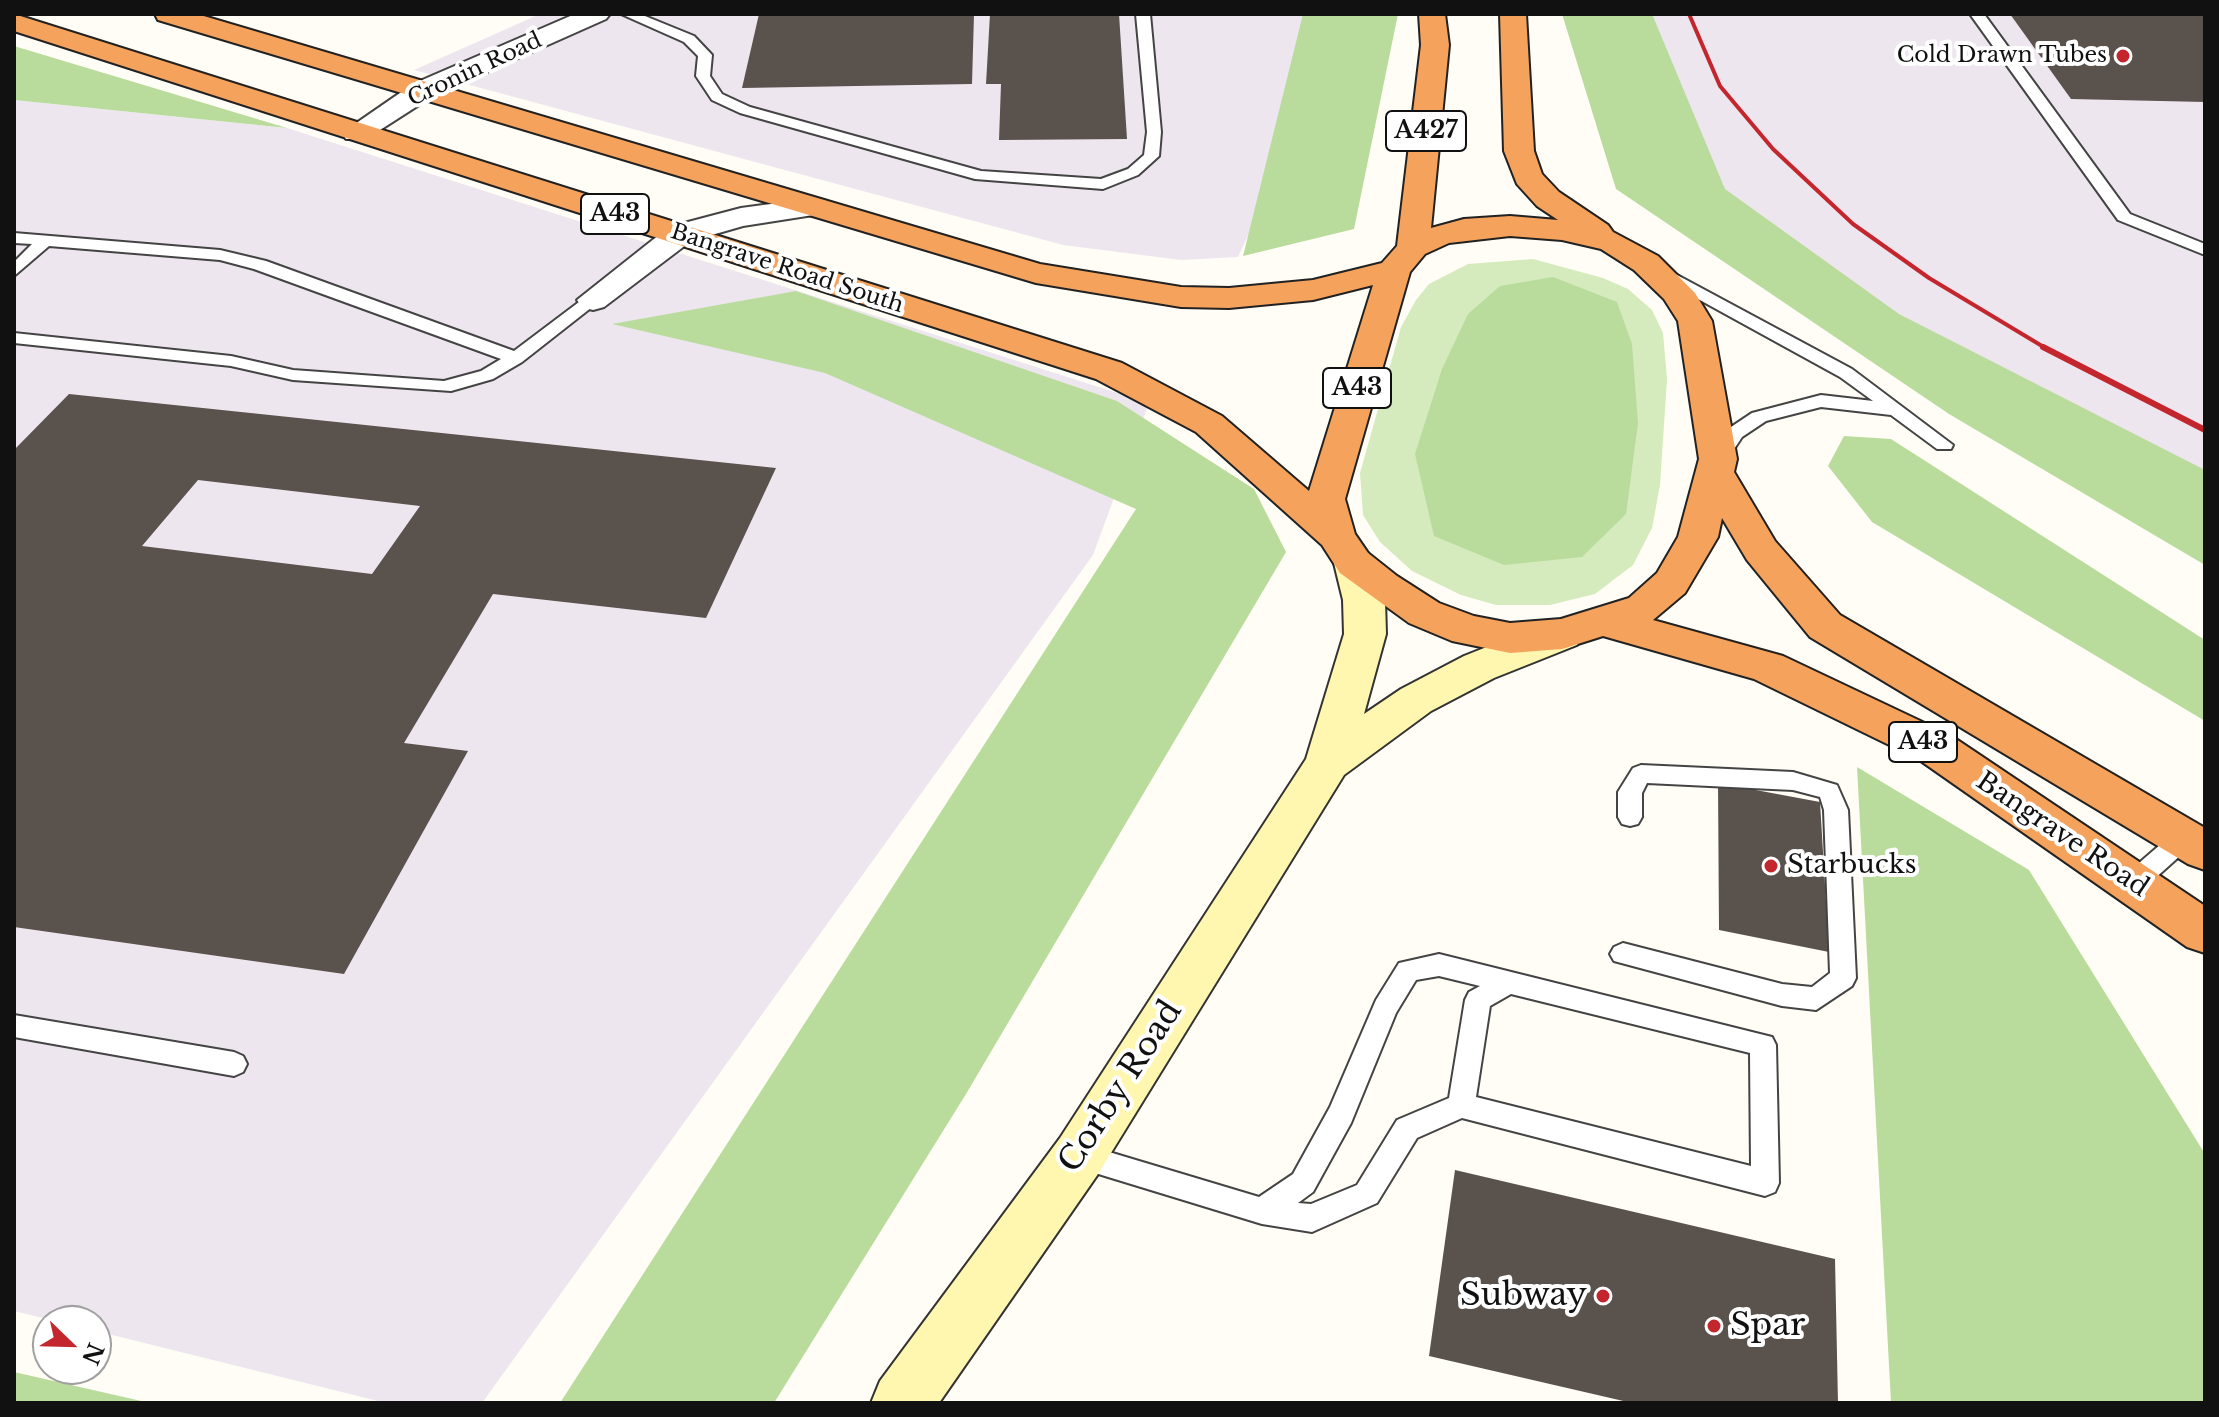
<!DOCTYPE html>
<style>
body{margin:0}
#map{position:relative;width:2219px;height:1417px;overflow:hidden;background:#fffdf5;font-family:"Libre Baskerville",serif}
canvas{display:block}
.frame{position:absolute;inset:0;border:16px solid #111;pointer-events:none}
.north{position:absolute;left:32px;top:1305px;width:80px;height:80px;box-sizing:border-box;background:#fff;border:2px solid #a0a0a0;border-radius:50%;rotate:113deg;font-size:22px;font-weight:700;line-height:32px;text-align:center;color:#111}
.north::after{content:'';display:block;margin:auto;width:28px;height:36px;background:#c4262e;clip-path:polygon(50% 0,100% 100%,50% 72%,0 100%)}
</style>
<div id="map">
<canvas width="2219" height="1417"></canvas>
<div class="frame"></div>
<div class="north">N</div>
</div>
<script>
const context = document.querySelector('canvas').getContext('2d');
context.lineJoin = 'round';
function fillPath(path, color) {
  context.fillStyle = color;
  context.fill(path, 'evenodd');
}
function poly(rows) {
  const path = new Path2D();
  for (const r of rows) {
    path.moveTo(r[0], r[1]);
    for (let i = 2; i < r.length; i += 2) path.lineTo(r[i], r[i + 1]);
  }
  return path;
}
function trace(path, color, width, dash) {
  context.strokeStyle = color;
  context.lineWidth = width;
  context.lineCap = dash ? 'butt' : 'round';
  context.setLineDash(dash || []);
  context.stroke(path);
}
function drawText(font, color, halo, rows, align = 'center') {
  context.font = font + ' "Libre Baskerville",serif';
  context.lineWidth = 8;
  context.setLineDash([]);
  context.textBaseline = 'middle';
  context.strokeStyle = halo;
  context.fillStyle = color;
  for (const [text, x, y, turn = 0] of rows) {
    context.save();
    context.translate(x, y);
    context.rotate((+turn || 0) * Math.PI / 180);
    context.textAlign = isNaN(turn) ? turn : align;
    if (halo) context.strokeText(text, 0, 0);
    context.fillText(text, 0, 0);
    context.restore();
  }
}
fillPath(poly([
 [540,14,1351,14,1238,257,1181,260,1063,245,414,70],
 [1593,14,2205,14,2205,555,1673,185],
 [14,100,287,128,1149,403,1093,555,482,1403,386,1403,96,1331,96,1321,55,1321,14,1311]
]), '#eee6ef');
fillPath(poly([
 [1533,259,1603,278,1628,289,1652,310,1663,333,1667,379,1660,485,1652,528,1633,565,1595,594,1550,605,1496,605,1461,595,1412,571,1380,542,1363,515,1360,473,1401,327,1416,300,1429,284,1468,264]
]), '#d5ebbd');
fillPath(poly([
 [1303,14,1398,14,1354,229,1243,256],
 [1562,14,1652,14,1725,189,1899,314,2205,470,2205,565,1949,414,1616,189],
 [14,46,287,128,14,100],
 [1553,277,1617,302,1632,344,1638,423,1626,514,1582,557,1504,565,1434,536,1415,454,1442,369,1468,314,1500,286],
 [796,291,1117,401,1254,489,1286,552,966,1094,774,1403,560,1403,1136,509,825,373,612,324],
 [1844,436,1891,439,2205,640,2205,721,1872,522,1828,466],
 [1857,767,2029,870,2205,1154,2205,1403,1891,1403],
 [14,1372,150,1403,14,1403]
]), '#b9dc9c');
fillPath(poly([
 [759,14,974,14,972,84,742,88],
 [990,14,1119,14,1127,139,999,140,1001,84,986,84],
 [2010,14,2205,14,2205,102,2071,99],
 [69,394,776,468,706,618,493,594,404,743,468,751,344,974,14,927,14,450],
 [198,480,420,506,372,574,142,546],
 [1718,783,1820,802,1829,952,1719,930],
 [1455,1170,1835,1259,1838,1403,1632,1403,1429,1356]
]), '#5a524d');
const lane = poly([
 [621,14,640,14,694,36,712,55,710,76,722,94,750,107,981,171,1101,179,1128,169,1144,155,1147,132,1136,14,1150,14,1161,132,1159,156,1138,175,1103,189,975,179,740,113,712,100,696,76,698,56,684,42,621,14],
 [1970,14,1984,14,2130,214,2205,244,2205,255,2118,220,1970,14],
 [14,233,220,250,266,261,514,351,587,296,599,296,601,300,522,362,493,379,451,391,293,380,231,366,14,343,14,333,231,356,293,370,444,381,481,371,501,359,254,269,220,260,49,246,14,276,14,262,32,244,14,243,14,233],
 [1664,268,1852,369,1953,445,1951,449,1937,449,1891,415,1821,407,1766,421,1742,437,1725,463,1711,463,1709,459,1728,429,1752,413,1821,395,1873,401,1840,377,1658,277,1658,269,1664,268],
 [1641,765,1793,772,1837,785,1848,810,1856,978,1852,986,1816,1010,1782,1006,1614,961,1610,954,1614,947,1623,943,1782,984,1812,987,1830,973,1824,810,1820,797,1793,790,1647,783,1642,793,1642,817,1638,824,1630,826,1622,824,1618,817,1618,792,1633,768,1641,765],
 [2184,829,2192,831,2196,838,2192,845,2142,890,2133,893,2124,890,2121,883,2124,876,2176,831,2184,829],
 [1439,954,1772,1037,1776,1045,1779,1183,1775,1192,1765,1196,1462,1118,1417,1138,1377,1203,1312,1232,1262,1224,1069,1165,1065,1156,1069,1147,1079,1143,1259,1197,1293,1174,1330,1107,1376,1000,1399,963,1439,954],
 [1439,976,1480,986,1469,992,1465,1000,1449,1098,1397,1120,1357,1185,1311,1204,1298,1203,1313,1192,1351,1123,1396,1013,1416,980,1439,976],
 [1511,994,1750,1053,1751,1166,1476,1097,1490,1006,1511,994],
 [14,1015,234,1052,243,1056,247,1064,243,1072,234,1076,14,1037,14,1015]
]);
const street = poly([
 [575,14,610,14,606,19,433,96,366,139,346,139,342,133,413,84,575,14],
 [815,198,826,201,830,207,826,213,743,226,691,241,604,307,593,310,582,307,577,300,669,227,741,208,815,198]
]);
const secondary = poly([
 [1354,549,1368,553,1374,563,1385,600,1386,634,1364,714,1401,689,1464,656,1547,623,1562,619,1577,623,1583,634,1577,645,1494,678,1431,711,1344,775,1098,1174,939,1403,871,1403,880,1381,1060,1138,1306,759,1344,634,1343,600,1334,563,1340,553,1354,549]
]);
const highway = poly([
 [14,14,1122,363,1222,416,1309,491,1373,285,1313,300,1229,308,1181,307,1036,283,158,20,155,14,197,14,1040,264,1181,287,1229,288,1313,280,1382,263,1397,246,1421,45,1419,14,1445,14,1449,45,1431,228,1464,219,1510,216,1558,220,1537,206,1517,184,1504,151,1500,14,1526,14,1534,151,1542,174,1559,192,1608,225,1613,232,1658,256,1695,293,1712,321,1737,459,1734,472,1775,541,1840,615,2205,828,2205,870,2188,864,1810,637,1747,560,1722,518,1718,537,1685,593,1653,620,1783,656,1950,735,2205,906,2205,953,2187,947,1918,759,1754,679,1603,636,1562,649,1510,653,1452,641,1409,623,1340,573,1322,545,1196,432,1096,379,14,31,14,14],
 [1510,236,1562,240,1601,249,1634,270,1664,299,1678,321,1699,459,1678,537,1657,573,1629,598,1561,619,1510,623,1474,616,1439,603,1397,576,1368,553,1355,534,1345,499,1410,272,1425,254,1449,243,1510,236]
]);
trace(lane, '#444', 4);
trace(street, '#444', 4);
trace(secondary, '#333', 4);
trace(highway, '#222', 4);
fillPath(lane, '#fff');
fillPath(street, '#fff');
fillPath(secondary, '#fff6b0');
fillPath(highway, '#f5a25d');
trace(poly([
 [1689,14,1720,86,1773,149,1853,224,1929,278,2047,349]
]), '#c4262e', 4);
trace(poly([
 [2043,347,2205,430]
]), '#c4262e', 6);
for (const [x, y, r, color] of [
 [2123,56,8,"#c4262e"],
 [1771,866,8,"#c4262e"],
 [1603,1296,8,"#c4262e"],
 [1714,1326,8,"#c4262e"]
]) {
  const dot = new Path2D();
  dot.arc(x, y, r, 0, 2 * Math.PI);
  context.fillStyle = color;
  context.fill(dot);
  trace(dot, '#fff', 3);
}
drawText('22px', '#111', '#fff', [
 ["Cold Drawn Tubes",2107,56]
], 'right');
drawText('22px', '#111', '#fff', [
 ["Cronin Road",475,70,-25],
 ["Bangrave Road South",787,269,18]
]);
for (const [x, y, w] of [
 [1426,131,80],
 [615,214,68],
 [1357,388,68],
 [1923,742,68]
]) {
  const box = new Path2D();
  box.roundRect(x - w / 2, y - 20, w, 40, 6);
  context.fillStyle = '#fff';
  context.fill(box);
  trace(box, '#111', 2);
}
drawText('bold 24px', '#111', null, [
 ["A427",1426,131],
 ["A43",615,214],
 ["A43",1357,388],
 ["A43",1923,742]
]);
drawText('26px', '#111', '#fff', [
 ["Bangrave Road",2062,835,34]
]);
drawText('26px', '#111', '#fff', [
 ["Starbucks",1787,866]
], 'left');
drawText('32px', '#111', '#fff', [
 ["Corby Road",1121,1087,-57]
]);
drawText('32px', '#111', '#fff', [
 ["Subway",1587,1296],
 ["Spar",1730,1326,"left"]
], 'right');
</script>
